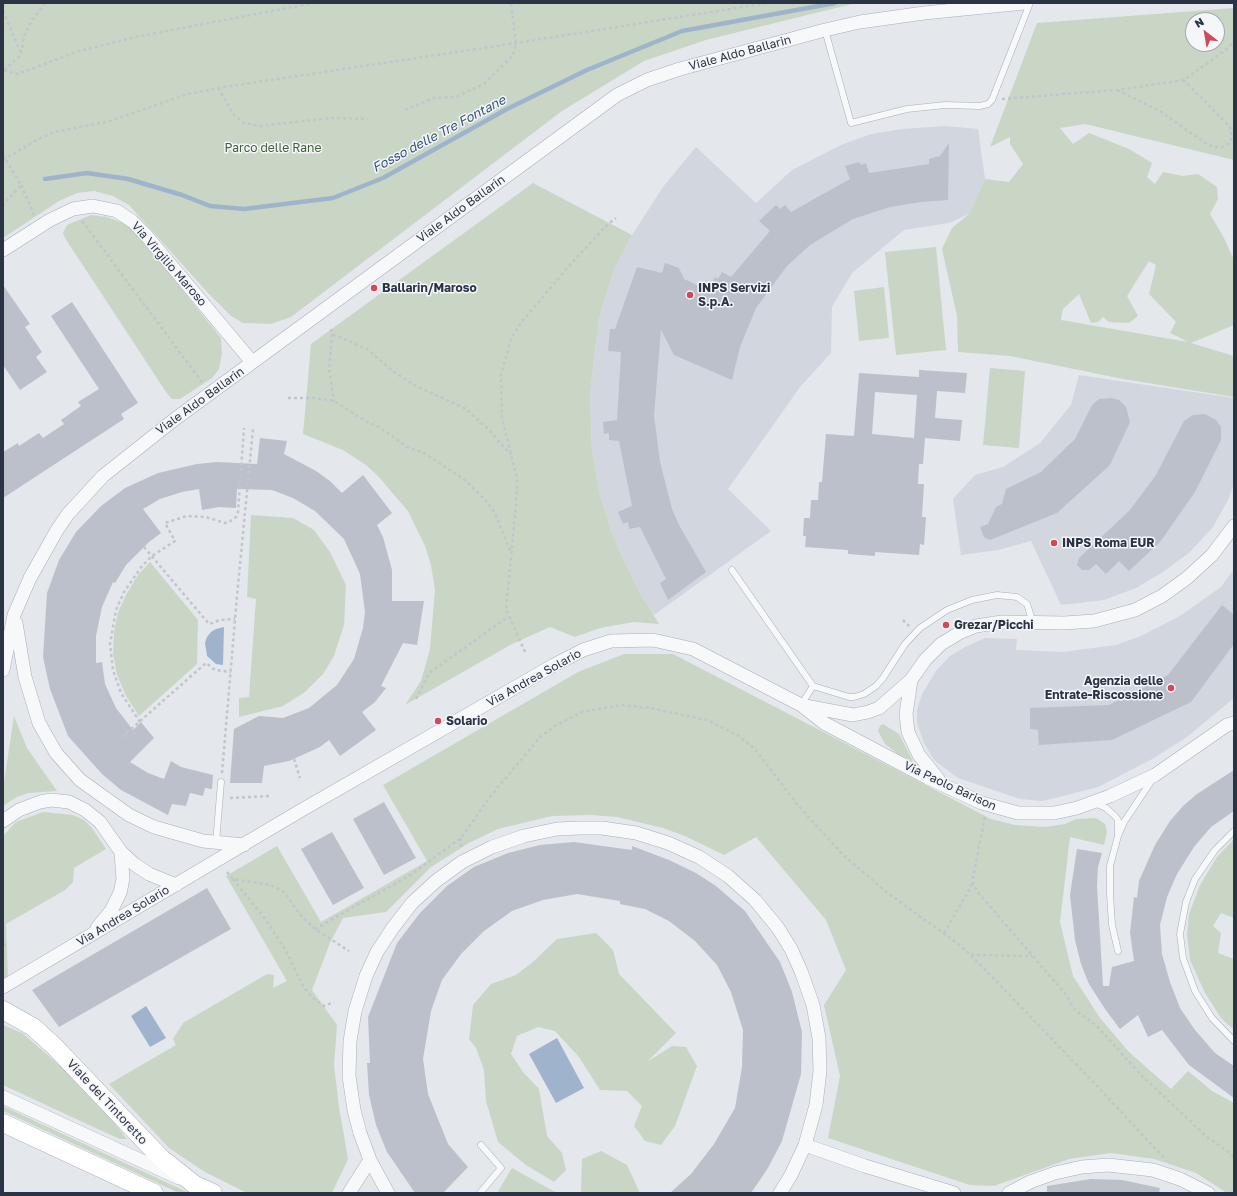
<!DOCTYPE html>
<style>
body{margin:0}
#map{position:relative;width:1237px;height:1196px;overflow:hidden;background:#e4e7ec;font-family:"Golos Text",sans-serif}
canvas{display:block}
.frame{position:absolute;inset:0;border:4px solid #2b3445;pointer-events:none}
.north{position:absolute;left:1185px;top:12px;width:40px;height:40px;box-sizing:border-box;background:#f4f6f9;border:1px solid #a4a8b1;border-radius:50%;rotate:329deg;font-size:11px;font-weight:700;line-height:16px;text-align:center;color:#2b3445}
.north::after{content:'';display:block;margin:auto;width:14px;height:18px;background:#d1495b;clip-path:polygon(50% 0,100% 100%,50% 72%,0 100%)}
</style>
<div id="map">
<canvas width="1237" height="1196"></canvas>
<div class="frame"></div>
<div class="north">N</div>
</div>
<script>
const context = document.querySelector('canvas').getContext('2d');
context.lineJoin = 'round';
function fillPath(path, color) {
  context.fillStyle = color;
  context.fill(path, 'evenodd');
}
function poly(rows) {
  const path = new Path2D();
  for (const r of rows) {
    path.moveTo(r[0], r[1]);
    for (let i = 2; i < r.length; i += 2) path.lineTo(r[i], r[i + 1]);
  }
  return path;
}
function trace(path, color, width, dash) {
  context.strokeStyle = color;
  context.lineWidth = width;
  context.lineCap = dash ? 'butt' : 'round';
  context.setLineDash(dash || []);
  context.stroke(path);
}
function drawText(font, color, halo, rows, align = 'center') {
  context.font = font + ' "Golos Text",sans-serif';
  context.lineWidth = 3;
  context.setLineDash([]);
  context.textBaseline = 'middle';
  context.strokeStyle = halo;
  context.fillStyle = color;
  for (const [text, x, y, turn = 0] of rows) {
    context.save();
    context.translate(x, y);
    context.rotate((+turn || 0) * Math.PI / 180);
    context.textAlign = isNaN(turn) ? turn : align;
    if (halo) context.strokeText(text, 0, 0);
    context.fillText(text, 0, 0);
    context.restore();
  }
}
fillPath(poly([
 [945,126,978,129,985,179,969,214,949,223,904,230,852,273,832,307,831,353,800,387,728,489,771,531,654,615,635,584,612,534,600,495,592,451,590,393,599,319,614,269,632,235,663,187,696,147,756,203,792,170,841,145,871,134,902,129],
 [1079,375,1234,398,1234,483,1228,500,1213,527,1190,552,1163,572,1136,588,1104,600,1061,605,1031,541,998,550,961,555,953,499,975,475,1003,467,1040,443,1071,405],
 [1234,569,1234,698,1187,737,1152,759,1098,787,1043,801,1020,799,958,778,934,760,924,743,917,723,917,710,922,694,936,671,950,656,965,647,985,638,1017,639,1016,650,1062,652,1116,645,1141,636,1180,616,1221,587]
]), '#d2d6de');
fillPath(poly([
 [3,3,856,3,706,40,644,61,562,111,291,317,271,324,243,323,231,316,208,293,129,205,113,196,94,191,77,193,59,201,3,238],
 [1234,8,1234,160,1085,124,1060,128,1073,144,1089,133,1129,149,1152,163,1147,177,1155,184,1163,172,1183,176,1198,174,1217,187,1218,199,1210,214,1224,238,1234,260,1234,325,1191,343,1234,356,1234,397,1123,379,1010,356,958,352,957,316,942,249,952,228,969,214,985,179,1009,182,1023,164,1010,144,1010,137,990,147,1037,23],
 [1193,20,1217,20,1217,44,1193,44],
 [1149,261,1156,265,1149,294,1176,322,1170,333,1188,342,1061,320,1063,309,1079,294,1091,323,1098,322,1103,317,1109,322,1129,323,1138,316,1127,296],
 [533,183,632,235,614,269,599,319,590,393,592,451,600,495,612,534,635,584,659,624,634,622,600,628,575,637,550,627,512,644,405,705,421,681,430,649,435,590,431,565,425,546,408,511,378,476,366,465,343,450,303,434,311,344],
 [91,215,107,217,126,224,136,232,221,338,222,353,219,369,212,378,180,399,172,399,166,392,65,238,63,233,67,225],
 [936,247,946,350,896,355,885,252],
 [884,287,889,338,859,341,854,291],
 [990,368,1025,371,1019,448,983,445],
 [251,515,293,518,314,530,330,552,346,585,344,625,334,656,323,674,305,692,283,706,239,717,239,698,249,697,256,599,247,597],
 [150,562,198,620,197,664,139,716,126,696,117,675,113,654,114,632,118,612,127,593,138,575],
 [624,654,673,654,991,819,1015,825,1045,827,1065,824,1076,819,1096,818,1105,824,1107,832,1104,845,1070,837,1060,922,1073,976,1100,1018,1129,1052,1171,1089,1188,1071,1212,1091,1234,1103,1234,1193,1227,1193,1196,1173,1154,1159,1111,1153,1069,1159,994,1186,970,1185,828,1138,840,1076,824,1005,846,970,826,920,756,837,724,855,685,836,663,828,617,817,591,815,552,816,498,829,469,843,431,867,386,912,343,918,330,943,312,990,337,1025,334,1065,339,1107,348,1159,332,1193,247,1193,205,1172,169,1148,109,1084,176,1045,173,1039,183,1023,267,974,274,975,273,988,287,981,226,876,277,846,321,922,427,861,383,785,578,672],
 [14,716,27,748,57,791,28,793,17,797,3,806,3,789],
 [883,724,899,734,913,761,899,755,885,744,878,731,880,726],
 [43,812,73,815,84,820,92,828,106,849,74,868,73,882,65,890,6,924,8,980,3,980,3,836,16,822],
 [1234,839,1234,918,1221,913,1213,926,1221,933,1218,953,1234,959,1234,1030,1221,1018,1205,993,1190,960,1187,935,1189,914,1200,885,1217,857],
 [596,933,613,950,619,974,676,1033,647,1062,672,1046,686,1047,697,1066,675,1126,661,1145,645,1141,634,1126,642,1106,627,1091,600,1090,579,1057,555,1031,538,1027,517,1036,511,1054,523,1072,539,1089,547,1136,562,1153,566,1170,554,1182,526,1165,498,1142,486,1101,484,1070,476,1048,469,1039,473,1005,491,984,516,975,534,961,557,939],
 [3,1025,22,1033,70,1074,107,1113,127,1139,120,1139,102,1131,3,1085],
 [3,1106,189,1193,179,1193,3,1111],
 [601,1151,627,1165,640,1193,581,1193,582,1159],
 [512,1168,546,1187,557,1193,497,1193]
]), '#c9d6c5');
fillPath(poly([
 [224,627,223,665,216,664,207,656,205,643,207,637,211,632,216,629],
 [146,1006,166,1038,150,1047,131,1016],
 [557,1038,584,1088,556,1103,529,1054]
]), '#9fb4cc');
trace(poly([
 [45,179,87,173,128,179,182,195,210,206,244,209,333,198,383,178,507,109,587,70,682,31,835,3]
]), '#9fb4cc', 4.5);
fillPath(poly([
 [949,143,948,200,921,202,890,207,853,219,810,245,787,266,756,308,740,347,732,380,674,355,661,330,654,415,660,462,672,509,679,525,706,572,668,600,660,583,666,579,640,527,629,529,628,522,623,524,618,512,632,506,619,441,609,440,609,433,604,434,603,422,617,420,621,352,608,351,610,329,615,329,637,267,662,273,665,263,679,268,684,279,708,290,715,277,718,279,722,272,731,277,770,231,759,221,776,205,780,209,785,205,791,212,850,179,845,166,859,162,861,165,866,163,869,173,929,164,929,159,940,156],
 [3,285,30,324,25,327,42,352,36,357,47,372,20,390,3,365],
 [72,302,138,403,121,414,124,419,3,498,3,452,18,443,19,446,39,433,43,438,64,424,61,420,81,406,78,402,99,389,51,316],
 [919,370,967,373,965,393,937,391,935,418,962,420,960,441,925,438,923,464,919,464,918,484,924,484,922,517,926,517,924,545,920,544,919,555,875,552,875,556,848,554,848,550,805,547,806,536,803,536,804,518,810,518,811,500,818,500,819,482,822,482,826,434,854,436,859,373,919,377],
 [875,392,917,395,914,438,872,434],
 [1111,398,1119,400,1126,407,1130,422,1110,465,1057,513,990,540,984,537,980,527,988,524,996,507,1002,504,1006,489,1041,472,1075,439,1092,405,1099,399],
 [1205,414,1216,420,1221,427,1221,440,1195,492,1160,542,1129,571,1119,561,1106,574,1096,564,1089,570,1082,570,1077,565,1079,558,1130,510,1156,475,1184,421,1193,415],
 [260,438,287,441,284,454,316,471,330,481,342,493,363,475,392,513,377,525,383,537,392,570,392,601,424,601,417,645,403,643,381,686,386,688,375,702,362,712,376,730,340,756,329,740,320,747,289,761,264,766,262,783,230,783,234,729,259,716,283,718,309,708,337,685,354,659,363,628,365,612,360,574,344,539,315,511,293,498,272,490,237,489,236,508,219,507,202,510,199,489,182,492,160,499,143,509,161,533,149,542,126,565,115,583,113,582,102,607,96,636,96,663,102,662,105,684,116,708,133,730,141,722,154,738,130,762,148,773,164,779,171,761,181,767,213,775,212,789,205,788,203,796,190,793,186,806,172,804,168,815,121,790,102,774,68,736,50,689,43,657,47,593,59,560,76,532,101,506,125,488,158,473,197,464,217,462,257,464],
 [1222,605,1234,615,1234,644,1191,702,1112,740,1039,745,1038,730,1030,729,1030,708,1109,705,1168,675],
 [1234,770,1234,811,1211,827,1194,847,1177,874,1167,897,1160,925,1162,954,1170,982,1180,1008,1195,1030,1215,1053,1234,1066,1234,1098,1189,1065,1162,1030,1148,1037,1138,1015,1120,1029,1105,1009,1089,984,1081,964,1075,940,1070,895,1077,849,1102,853,1098,867,1097,886,1103,986,1109,986,1112,967,1134,961,1130,933,1134,897,1137,898,1139,881,1155,845,1170,821,1183,806,1197,794],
 [384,802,416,858,384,875,353,819],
 [332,832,364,888,333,905,301,849],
 [574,842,632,850,632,846,669,860,696,873,716,886,745,911,780,962,792,992,802,1032,801,1074,782,1141,768,1168,751,1193,670,1193,691,1174,714,1144,735,1108,742,1067,743,1030,731,992,717,965,695,941,669,921,645,909,620,904,620,901,577,894,543,900,512,911,484,931,461,954,442,980,431,1011,423,1059,428,1094,448,1144,468,1167,443,1193,415,1193,387,1152,376,1125,369,1095,367,1063,370,1063,368,1017,397,943,420,913,447,886,474,867,508,853,540,845],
 [207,888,231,929,59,1027,32,990],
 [1091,1179,1122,1180,1160,1188,1159,1193,1047,1193,1047,1186]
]), '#bbc0ca');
const service = poly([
 [825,30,851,123,907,109,945,105,980,106,988,104,992,100,1030,3],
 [732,570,813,686],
 [813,686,849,697,854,697,864,694,876,686,883,678,905,644,920,628,947,610,972,600,997,595,1017,597,1027,604,1033,623],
 [801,705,813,686],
 [1095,803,1106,808,1115,816,1118,820,1118,834],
 [1234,831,1215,850,1195,879,1186,902,1180,934,1183,958,1195,991,1212,1018,1234,1041],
 [216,843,221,782],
 [1118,951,1112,925,1110,894,1110,866,1118,836,1124,822,1152,780],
 [480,1193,501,1168,481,1145]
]);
const minor = poly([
 [3,250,50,220,73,209,93,206,117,211,132,221,145,234,252,362],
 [16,623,25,677,39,723,56,753,80,780,129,815,154,827,203,841,244,845],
 [3,670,14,615,30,578,57,530,68,514,103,476,175,419,617,95,647,80,680,69,825,30,860,22,924,13,1024,3],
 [911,680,906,714,908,732,919,755,939,780],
 [805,706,853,715,868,712,879,708,911,680,925,660,941,644,961,632,976,626,1002,622,1064,623,1094,621,1135,610,1162,596,1187,578,1212,555,1234,526],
 [3,821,19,810,40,802,51,800,69,802,85,810,100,822,121,852,134,864,149,874,176,885],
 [97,928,111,911,120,893,123,879,121,852],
 [3,987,300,811,554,665,583,650,611,641,653,640,693,649,801,705,824,723,928,778,982,803,1018,813,1054,813,1077,808,1110,796,1155,775,1227,725,1234,723],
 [3,1097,179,1178],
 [805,1145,865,1166,954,1193],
 [349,1193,370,1160],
 [388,1193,370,1160,360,1133,354,1110,349,1076,350,1041,355,1011,366,976,377,952,392,929,412,903,436,881,462,862,492,847,524,836,557,829,580,828,602,828,636,833,668,843,699,857,728,876,755,900,778,928,791,949,801,971,813,1005,819,1038,820,1071,816,1105,805,1145,791,1175,780,1193],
 [1009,1193,1030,1182,1055,1173,1082,1167,1108,1165,1153,1170,1180,1179,1208,1193]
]);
const secondary = poly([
 [3,1010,33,1027,53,1045,161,1158,195,1185,213,1193],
 [3,1123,154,1193]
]);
trace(service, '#a9aeb7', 7);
trace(minor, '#a9aeb7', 14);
trace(secondary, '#a9aeb7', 19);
trace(poly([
 [3,7,4,3],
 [3,11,21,53],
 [4,70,18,74,79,51,135,37,314,3],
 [4,70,21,55,24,37,29,25,45,3],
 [218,88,234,115,244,123,260,126,331,118,368,119],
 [1117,90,1160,111,1208,145,1220,148,1228,144,1232,138,1230,127,1184,80],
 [1002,99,1117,90,1184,80,1228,48,1234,40],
 [405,110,434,98,455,97,484,84,513,55,516,43,511,3],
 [3,155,21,185,3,205],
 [3,160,38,139,55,132,110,121,188,94,218,88,516,43,768,3],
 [21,185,34,215],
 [82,221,202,382],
 [331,329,332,334,367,349,394,372,414,385,466,409,489,430,511,455],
 [332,334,329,370,334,401],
 [288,398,315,398,334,401,367,422,379,427,407,447,424,453,465,480,487,502,495,513,511,553],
 [144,547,209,624,220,620,235,619],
 [903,620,909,626],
 [525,652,506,609,516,505,517,478,502,418,501,374,512,337,520,324,569,266,608,224,616,218],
 [416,699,429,673,508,617],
 [140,722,121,693,113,670,110,644,116,610,124,592,142,566,152,556,175,541,165,523,187,516,206,517,225,523,229,522,236,517,238,512,244,428],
 [122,737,206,663,215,670,231,672],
 [294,759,300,778],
 [222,773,237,596,253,429],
 [230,798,271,796],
 [985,817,973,877,973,883,977,891,1067,996,1074,1009,1097,1026,1142,1076,1207,1137,1234,1156],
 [461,838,461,848],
 [227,872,233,879,271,885,284,892,302,917,315,929,349,951],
 [233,879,266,920,286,951,304,988,313,998,324,1006,334,1002],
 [315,929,409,876,461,838,489,798,540,737,555,726,582,712,621,705,650,708,707,720,739,736,755,749,797,804,844,856,889,894,957,943,971,955,1098,1087,1164,1158],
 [944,933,973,883],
 [3,944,7,945],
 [971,955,1032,956]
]), '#c2c5cb', 2.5, [3, 3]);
trace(service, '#f7f8fa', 6);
trace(minor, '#f7f8fa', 13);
trace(secondary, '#fff', 18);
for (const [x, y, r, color] of [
 [374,288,4,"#d1495b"],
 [690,295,4,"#d1495b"],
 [1054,543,4,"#d1495b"],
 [946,625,4,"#d1495b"],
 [1171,688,4,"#d1495b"],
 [438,721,4,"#d1495b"]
]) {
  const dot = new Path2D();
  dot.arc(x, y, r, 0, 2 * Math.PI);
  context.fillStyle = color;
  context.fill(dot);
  trace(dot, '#f4f6f9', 1.5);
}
drawText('12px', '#2b3445', '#f4f6f9', [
 ["Viale Aldo Ballarin",740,53,-15],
 ["Viale Aldo Ballarin",461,209,-36],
 ["Via Virgilio Maroso",169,264,49],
 ["Viale Aldo Ballarin",200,401,-36],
 ["Via Andrea Solario",534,678,-29],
 ["Via Paolo Barison",950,786,25],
 ["Via Andrea Solario",123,916,-31],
 ["Viale del Tintoretto",107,1102,47]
]);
drawText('12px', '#3f6138', '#f4f6f9', [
 ["Parco delle Rane",273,148]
]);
drawText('bold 12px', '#2b3445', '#f4f6f9', [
 ["Ballarin/Maroso",382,288],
 ["INPS Servizi",698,288],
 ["S.p.A.",698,302],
 ["INPS Roma EUR",1062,543],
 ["Grezar/Picchi",954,625],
 ["Agenzia delle",1163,681,"right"],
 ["Entrate-Riscossione",1163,695,"right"],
 ["Solario",446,721]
], 'left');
drawText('italic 13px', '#34527a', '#f4f6f9', [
 ["Fosso delle Tre Fontane",439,134,-28]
]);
</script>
